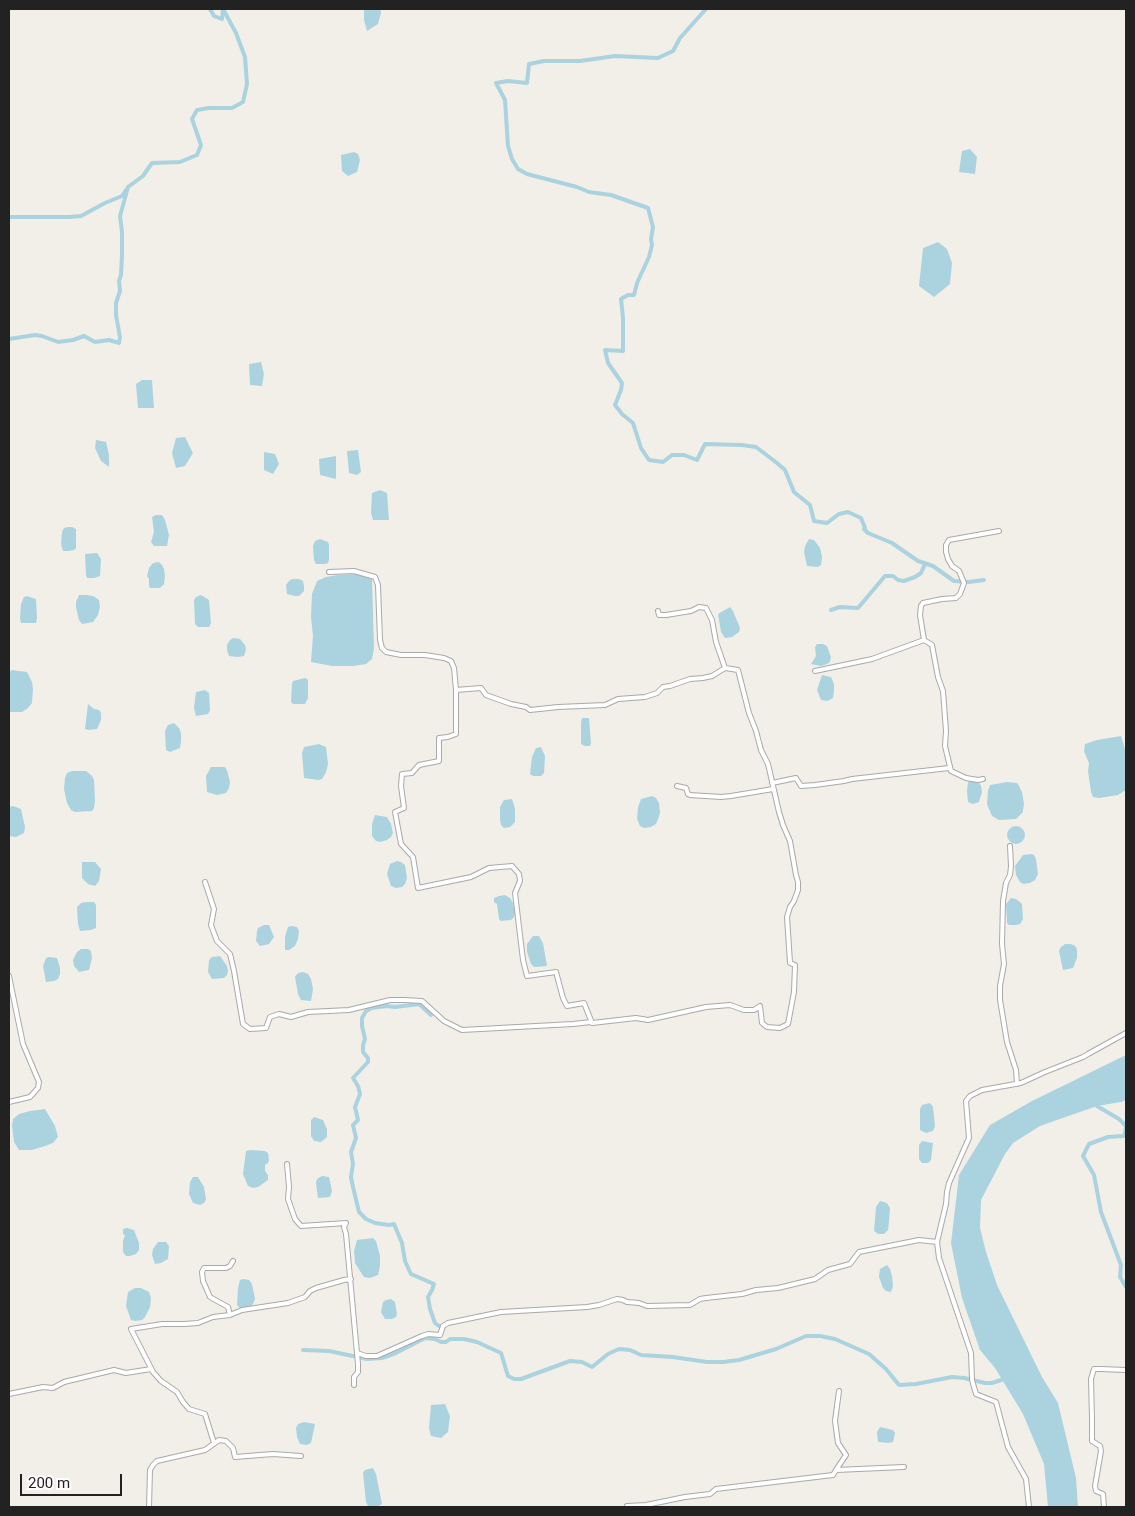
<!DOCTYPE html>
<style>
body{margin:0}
#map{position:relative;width:1135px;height:1516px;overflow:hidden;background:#f2efe9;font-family:Roboto,sans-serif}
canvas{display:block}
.frame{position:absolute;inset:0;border:10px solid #222;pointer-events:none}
.scale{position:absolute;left:20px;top:1474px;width:102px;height:22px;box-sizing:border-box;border:2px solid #222;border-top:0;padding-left:6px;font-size:15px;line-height:18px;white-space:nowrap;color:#222;-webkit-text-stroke:4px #fff;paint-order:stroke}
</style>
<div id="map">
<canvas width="1135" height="1516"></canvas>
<div class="frame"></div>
<div class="scale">200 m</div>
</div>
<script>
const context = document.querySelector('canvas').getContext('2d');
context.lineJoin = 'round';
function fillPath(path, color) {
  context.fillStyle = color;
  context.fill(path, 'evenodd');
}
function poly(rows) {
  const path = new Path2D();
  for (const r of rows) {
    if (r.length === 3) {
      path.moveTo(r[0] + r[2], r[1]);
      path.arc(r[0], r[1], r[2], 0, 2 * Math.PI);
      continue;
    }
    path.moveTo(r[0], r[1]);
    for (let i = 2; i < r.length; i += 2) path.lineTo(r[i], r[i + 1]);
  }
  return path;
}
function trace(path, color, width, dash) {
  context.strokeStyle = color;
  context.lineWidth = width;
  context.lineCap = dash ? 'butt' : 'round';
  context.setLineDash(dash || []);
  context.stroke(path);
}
fillPath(poly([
 [364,9,380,9,381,13,378,24,367,31,364,20],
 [970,149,977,157,975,174,959,172,962,151],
 [354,152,358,154,360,160,357,172,348,176,342,171,341,155],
 [938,242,947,249,952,263,950,284,934,297,919,286,923,248],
 [261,362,264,374,262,386,250,385,249,364],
 [142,380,152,380,154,408,138,408,136,384],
 [185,437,193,453,185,466,176,468,172,453,176,438],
 [96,440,106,442,109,455,109,467,101,461,95,448],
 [358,450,361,472,357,475,349,473,347,451],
 [264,452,275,454,279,464,273,474,264,470],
 [336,456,336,479,320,475,319,459],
 [380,490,387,493,389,520,373,520,371,513,372,493],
 [156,515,162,515,165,520,169,535,167,546,154,546,151,542,154,532,152,517],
 [68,527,72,527,76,529,76,548,74,550,68,551,63,551,61,544,62,532,64,528],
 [320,539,328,542,329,545,329,560,328,563,325,564,316,564,314,560,313,546,315,541],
 [809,539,814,540,820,548,822,557,821,565,818,567,807,566,804,552,805,546],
 [97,553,101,559,100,576,94,578,87,578,86,575,85,554],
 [159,562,162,565,164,569,165,576,164,584,160,588,150,588,149,586,149,579,147,576,149,568,153,563],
 [358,574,372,578,374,649,372,659,366,664,353,666,332,666,311,662,313,636,311,617,312,594,317,581,326,577,338,575],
 [292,579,299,579,303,581,304,586,304,591,299,596,295,596,287,594,286,585,289,581],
 [79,595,86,595,93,596,99,600,100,607,98,615,93,622,82,624,79,620,76,607,76,602],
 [201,595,209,600,211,623,209,627,198,627,195,624,194,600,196,597],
 [27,596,36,599,37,618,36,623,21,623,20,618,21,604,24,597],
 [730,607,733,611,740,628,739,632,732,637,725,638,721,632,718,614],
 [233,638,240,639,245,645,246,650,244,656,238,657,229,656,227,650,227,645,230,640],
 [817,644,823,644,827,646,831,657,830,662,827,664,821,666,811,664,816,656,815,647],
 [12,670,27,672,32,682,33,689,32,703,28,708,22,712,9,712,9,672],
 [822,675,831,677,834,684,834,691,833,698,827,701,821,700,817,690],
 [305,678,307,679,308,681,308,698,305,704,293,704,291,702,292,684,293,681],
 [205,690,209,693,210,710,208,714,196,716,194,708,196,692],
 [88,704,94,709,99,710,101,713,101,720,97,729,88,730,85,729],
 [589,718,591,743,590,746,585,746,581,744,581,722,582,718],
 [174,723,179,728,181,733,181,741,180,748,170,752,166,750,165,731,168,725],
 [1121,736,1126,752,1126,790,1118,795,1099,798,1093,797,1091,792,1088,771,1089,763,1084,751,1085,744,1097,740],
 [319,744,326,747,328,764,326,772,322,779,318,780,304,778,302,753,304,747],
 [541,747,545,756,544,773,541,776,533,776,530,774,532,757,536,748],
 [211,767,225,767,227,770,230,782,229,788,226,793,217,795,207,792,206,776],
 [72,771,86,771,92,776,94,780,95,800,94,808,92,811,75,812,71,810,67,803,64,789,65,778,67,773],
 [973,780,978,780,981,786,982,792,979,802,973,804,968,802,967,791,968,782],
 [1007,782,1017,783,1019,786,1022,792,1024,804,1023,810,1023,812,1016,819,999,820,992,816,987,804,988,791,990,785],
 [652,796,656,798,659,803,660,813,658,819,656,824,651,827,644,828,640,826,637,819,638,807,641,799],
 [512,799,515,808,515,822,510,827,504,828,501,825,500,820,500,807,504,800],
 [13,806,21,809,25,827,24,833,16,837,9,836,9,807],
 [375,815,387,817,391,824,393,833,391,837,387,840,380,842,376,841,372,836,372,824],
 [1016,835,9],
 [1031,854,1034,855,1036,859,1038,874,1035,880,1030,883,1023,884,1020,882,1016,875,1015,866,1023,855],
 [397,861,401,862,405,865,407,878,405,884,402,887,396,888,391,886,387,874,390,864],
 [82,862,95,862,101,869,99,881,95,886,88,884,82,878],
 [505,895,510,898,513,903,515,914,514,917,511,920,501,921,499,919,497,904,494,902,494,898,499,896],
 [1011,898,1016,899,1022,904,1023,919,1020,924,1016,925,1009,925,1007,923,1006,904],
 [87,902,94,902,96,905,96,928,91,930,80,931,78,924,77,907,81,903],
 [264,925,269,925,274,937,269,944,260,946,256,941,257,931,258,928],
 [291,926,297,927,299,931,298,939,295,946,289,950,285,950,285,936,288,927],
 [533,936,539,936,543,943,547,966,534,967,531,964,527,952,527,944],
 [1065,944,1071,944,1075,946,1077,949,1077,958,1073,968,1063,970,1059,951,1060,948],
 [81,949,88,949,91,951,92,958,89,970,79,972,74,966,73,960,77,952],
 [220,956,227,966,228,971,227,975,224,978,212,979,208,972,209,960,212,957],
 [49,957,57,958,60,968,60,974,58,979,54,981,46,982,43,966,46,958],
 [303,972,308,974,311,979,313,989,311,1001,301,1000,298,994,295,977,298,973],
 [1126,1055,1126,1100,1121,1102,1097,1106,1040,1126,1013,1143,1005,1154,981,1200,980,1228,986,1252,997,1285,1042,1377,1058,1403,1076,1478,1078,1507,1048,1507,1044,1464,1023,1414,995,1368,980,1350,962,1298,951,1243,959,1175,990,1125,1032,1101],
 [930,1103,933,1107,935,1126,933,1131,926,1133,920,1130,920,1109,922,1105],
 [45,1109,55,1126,58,1137,53,1143,42,1147,32,1150,19,1150,14,1142,12,1126,13,1119,19,1114,30,1111],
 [314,1117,323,1120,327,1129,327,1137,321,1142,314,1141,311,1136,311,1120],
 [922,1141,933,1143,931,1160,928,1163,922,1163,919,1159,919,1145],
 [250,1150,265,1151,268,1153,269,1160,268,1163,265,1165,265,1171,268,1175,268,1180,258,1187,253,1188,248,1186,243,1174,246,1151],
 [322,1176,329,1177,332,1191,330,1197,318,1198,316,1183,317,1179],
 [193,1177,198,1177,204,1187,206,1199,204,1203,200,1205,193,1203,189,1194,190,1182],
 [880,1201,887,1203,890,1208,889,1222,888,1230,884,1234,878,1234,874,1231,876,1207],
 [127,1228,134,1230,139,1243,139,1250,136,1254,130,1256,126,1256,123,1252,123,1241,125,1235,123,1234,123,1229],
 [373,1238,376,1241,380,1256,380,1266,378,1275,370,1278,364,1277,358,1268,355,1263,354,1251,357,1240],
 [158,1242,166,1242,169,1246,168,1259,161,1263,155,1264,152,1255,153,1249],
 [887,1265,890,1269,892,1276,893,1286,891,1292,886,1291,883,1288,879,1277,880,1269],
 [243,1279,249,1280,252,1284,255,1299,253,1304,250,1307,240,1308,237,1305,238,1288,240,1280],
 [135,1288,141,1288,149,1292,151,1298,150,1307,145,1317,142,1320,135,1321,131,1320,126,1306,128,1292],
 [391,1299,395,1302,397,1314,396,1317,392,1319,385,1319,381,1312,383,1302,386,1300],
 [445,1404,450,1416,448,1432,441,1438,431,1436,429,1428,431,1405],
 [304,1422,315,1424,311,1443,307,1445,300,1444,297,1437,296,1428,298,1424],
 [880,1427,893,1430,895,1433,893,1442,889,1443,878,1442,877,1432],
 [373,1468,376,1474,382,1504,379,1506,368,1506,366,1502,363,1473,365,1470]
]), '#aad3df');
trace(poly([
 [210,9,214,16,222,19,223,9],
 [706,9,680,38,673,51,658,58,615,56,580,61,544,61,529,64,527,83,508,81,496,83,505,100,508,146,512,159,518,169,527,174,577,187,589,192,611,195,648,208,653,227,651,239,652,245,649,257,637,283,634,295,628,295,621,299,623,318,623,351,605,350,608,363,622,383,621,390,615,405,622,414,633,423,641,448,649,460,663,462,672,455,684,455,697,460,705,444,742,445,756,447,777,463,785,470,794,492,810,505,814,521,827,523,839,514,848,512,861,518,865,528],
 [9,217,69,217,81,216,105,203,122,196,126,190],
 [9,339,35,335,42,336,58,342,73,340,84,336,95,342,109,340,119,343,120,337,116,315,116,303,120,291,119,281,121,275,122,255,122,232,120,216,128,187,143,176,152,163,180,162,197,155,201,145,192,119,197,110,209,108,232,108,243,102,247,84,245,57,236,33,223,9],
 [864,529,868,533,892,543,918,561,933,566,954,581,969,582,984,580],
 [831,610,840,607,858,608,885,576,893,576,898,580,904,581,915,577,921,573,925,564],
 [431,1015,419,1004,395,1007,386,1006,372,1008,366,1011,362,1018,362,1026,365,1039,363,1045,363,1052,368,1058,368,1062,353,1078,358,1086,360,1094,355,1107,358,1120,353,1125,356,1138,351,1152,353,1164,351,1177,353,1187,359,1212,366,1219,375,1223,389,1225,394,1224,402,1243,405,1261,411,1274,434,1284,432,1290,428,1297,430,1309,435,1323,439,1326],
 [1097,1106,1119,1119,1126,1126],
 [1126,1128,1124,1136,1108,1137,1089,1144,1083,1156,1094,1175,1101,1212,1121,1265,1120,1277,1126,1287],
 [303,1350,329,1351,367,1359,382,1358,396,1353,425,1338,435,1339,441,1342,446,1342,450,1339,464,1339,477,1342,501,1353,508,1376,514,1379,521,1379,570,1361,582,1362,592,1367,608,1354,619,1349,630,1350,641,1355,673,1357,707,1362,723,1362,739,1360,776,1349,806,1336,820,1336,835,1339,869,1354,886,1369,899,1385,916,1384,952,1377,964,1378,985,1383,992,1383,1004,1379]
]), '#aad3df', 4);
const minor = poly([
 [329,572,354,571,375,577,378,585,380,640,382,648,386,652,401,655,425,655,444,658,451,661,454,668,456,690,481,688,486,695,511,704,526,707,530,710,558,707,605,705,618,699,645,697,657,693,663,687,670,686,690,679,703,678,712,676,725,668,716,642,712,620,706,608,699,607,691,611,666,615,659,615,658,611],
 [924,640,932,645,938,677,943,691,946,731,945,746,951,771,966,778,978,780,983,779],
 [815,671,872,659,924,640,920,615,921,606,923,603,942,599,956,598,960,594,964,583,959,571,952,566,948,559,946,552,946,545,949,540,999,531],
 [456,690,456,734,448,737,439,738,439,761,419,765,412,773,402,774,401,786,404,808,395,812,401,844,413,857,418,888,471,877,489,868,512,866,519,874,520,881,515,893,523,960,527,976,556,972,563,998,567,1006,584,1003,592,1023,636,1018,648,1020,706,1007,730,1005,744,1010,754,1010,760,1006,762,1023,767,1027,780,1028,788,1024,794,992,795,965,790,963,787,917,790,907,794,901,798,890,798,882,796,875,790,841,783,825,779,812,768,764,761,750,756,731,749,713,738,670,725,668],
 [772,783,796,778,801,786,815,785,844,781,852,779,949,768],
 [677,786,686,788,688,794,690,795,721,797,731,796,773,789],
 [1010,846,1011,866,1010,875,1006,883,1003,901,1002,944,1004,964,1000,986,1000,1000,1007,1042,1016,1070,1017,1084],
 [205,882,214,909,211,925,217,941,230,954,234,971,243,1024,250,1029,266,1028,270,1017,279,1014,291,1017,308,1012,349,1010,390,1000,404,1000,422,1001,444,1021,462,1030,573,1024,591,1022],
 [9,976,23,1044,39,1082,38,1088,30,1097,9,1102],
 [287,1164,289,1187,288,1199,295,1219,301,1226,346,1223,344,1227,346,1234,358,1364,358,1372,354,1377,354,1385],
 [233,1261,230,1266,226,1268,204,1268,202,1272,203,1281,210,1297,228,1307,230,1315,242,1310,288,1303,305,1297,310,1291,316,1288,344,1280,351,1279],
 [357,1353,366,1356,377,1356,422,1336,428,1334,440,1335,443,1326,448,1323,501,1312,587,1307,599,1305,617,1299,623,1300,627,1302,639,1303,647,1306,690,1305,700,1299,706,1298,742,1294,756,1290,778,1288,815,1279,828,1270,850,1264,859,1252,919,1240,937,1242],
 [9,1394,43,1387,53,1388,64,1382,114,1370,126,1373,151,1369],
 [214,1443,205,1414,189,1409,183,1402,177,1392,161,1381,153,1372,131,1329,162,1324,184,1324,198,1323,213,1317,230,1315],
 [836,1470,846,1455,838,1443,835,1421,839,1391],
 [627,1506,646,1505,685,1497,710,1494,716,1489,833,1475,836,1470,904,1467],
 [149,1507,150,1470,153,1465,157,1461,205,1450,219,1440,226,1441,233,1448,235,1457,273,1454,301,1456],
 [1029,1507,1026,1479,1008,1447,996,1402,976,1394,972,1380,971,1353,939,1258,937,1242,946,1204,947,1192,949,1183,969,1138,966,1101,970,1096,982,1090,1021,1083,1045,1072,1083,1057,1088,1054,1126,1033],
 [1104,1507,1103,1494,1096,1491,1095,1486,1101,1451,1100,1446,1092,1441,1092,1419,1091,1379,1094,1369,1101,1369,1126,1370]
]);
trace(minor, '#a9a9a9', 6);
trace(minor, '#fff', 4);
</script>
